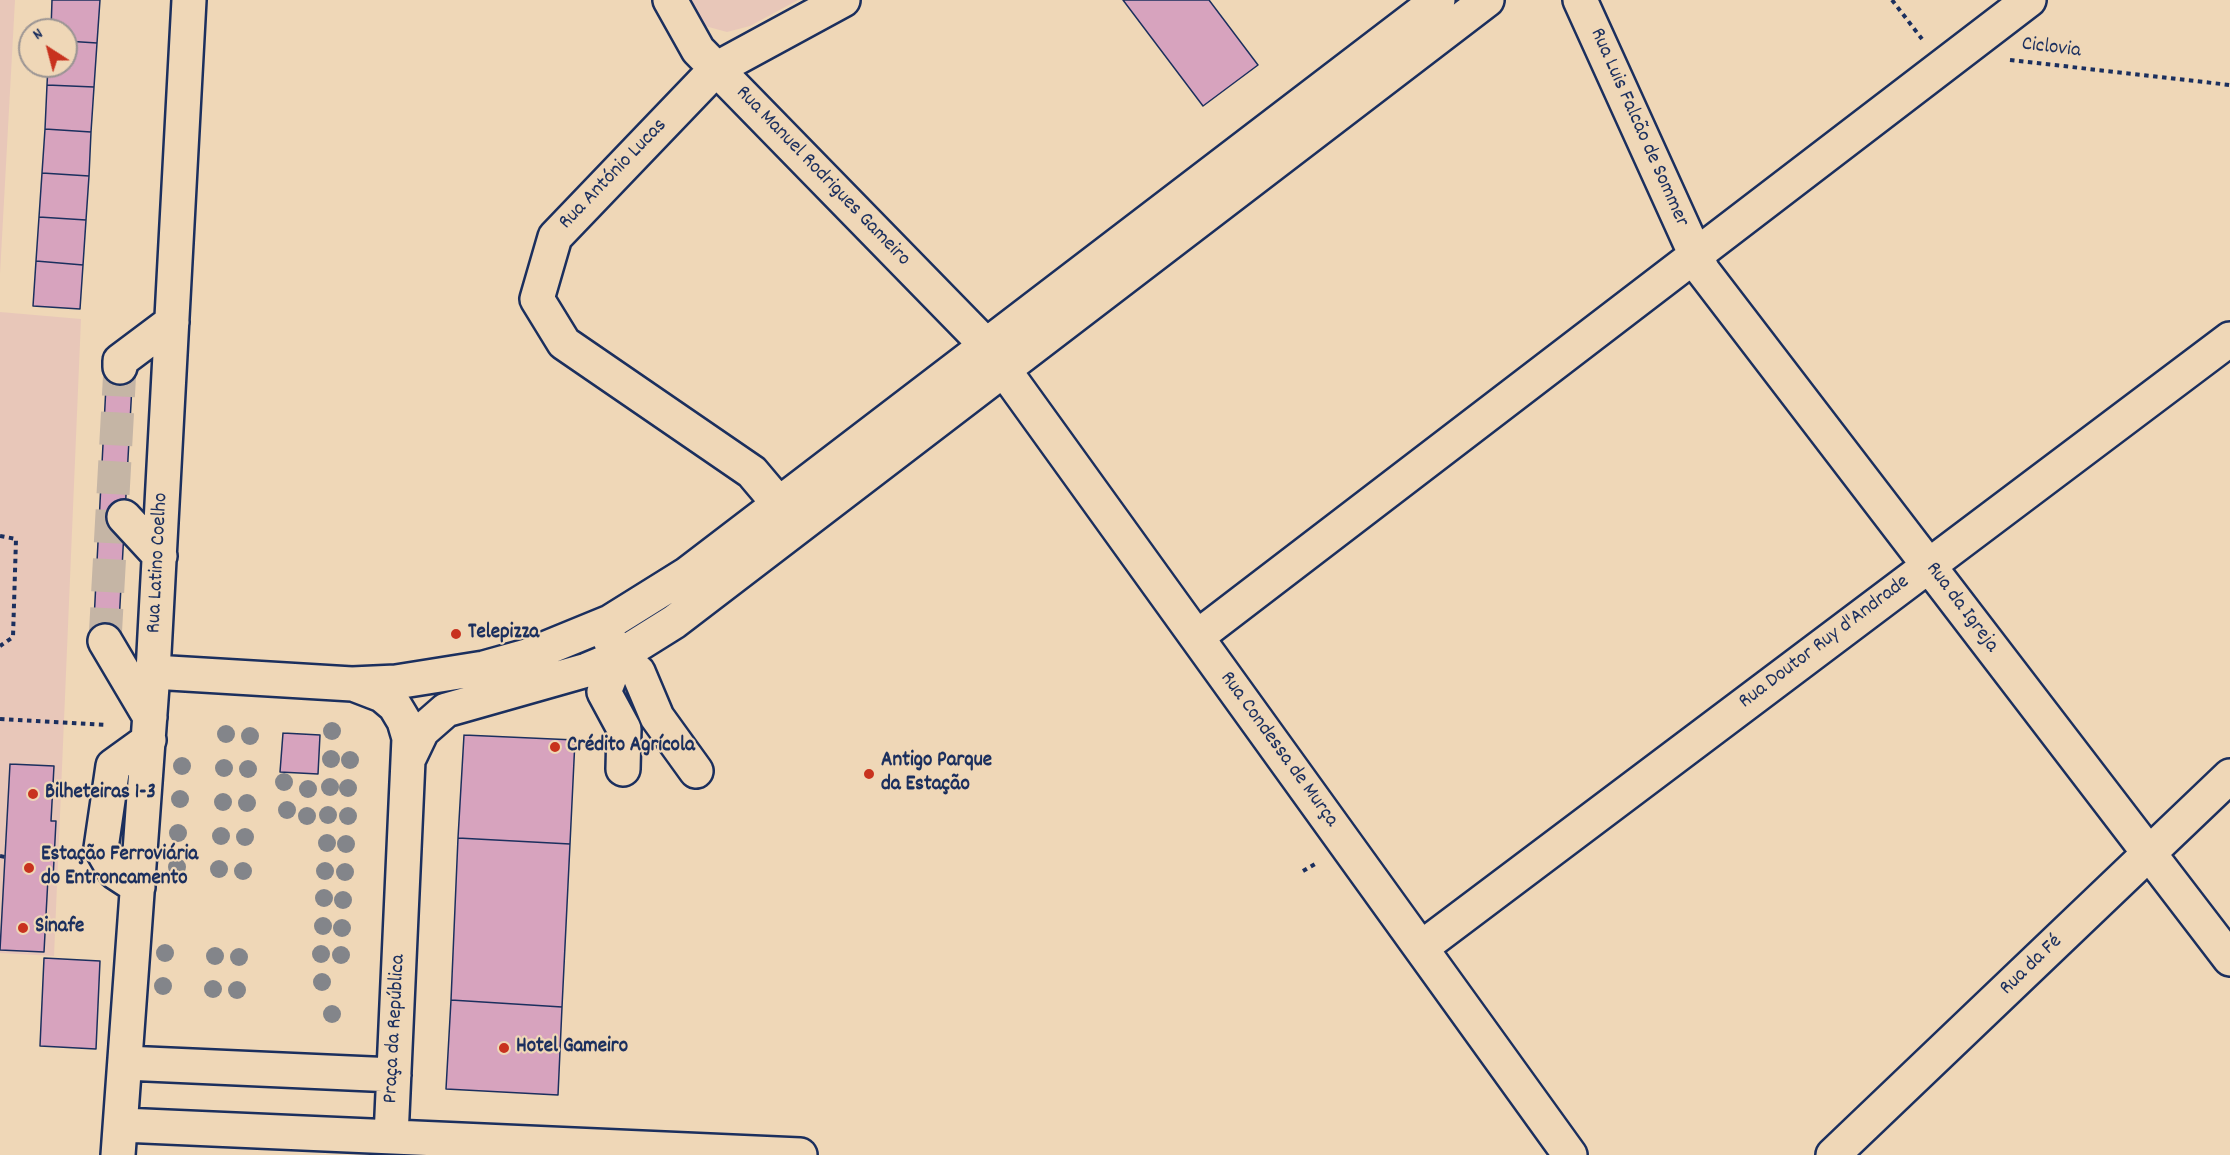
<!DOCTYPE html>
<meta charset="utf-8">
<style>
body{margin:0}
#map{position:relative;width:2230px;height:1155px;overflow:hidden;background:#efd7b7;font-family:Dekko,sans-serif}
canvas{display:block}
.north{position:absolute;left:18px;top:18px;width:60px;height:60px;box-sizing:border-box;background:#efd7b7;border:2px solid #9a9493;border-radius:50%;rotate:324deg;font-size:16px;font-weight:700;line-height:24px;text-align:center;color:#1b2f5e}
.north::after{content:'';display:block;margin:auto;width:21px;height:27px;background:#c8321e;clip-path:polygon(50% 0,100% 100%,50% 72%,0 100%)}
</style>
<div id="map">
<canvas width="2230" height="1155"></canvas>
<div class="north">N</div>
</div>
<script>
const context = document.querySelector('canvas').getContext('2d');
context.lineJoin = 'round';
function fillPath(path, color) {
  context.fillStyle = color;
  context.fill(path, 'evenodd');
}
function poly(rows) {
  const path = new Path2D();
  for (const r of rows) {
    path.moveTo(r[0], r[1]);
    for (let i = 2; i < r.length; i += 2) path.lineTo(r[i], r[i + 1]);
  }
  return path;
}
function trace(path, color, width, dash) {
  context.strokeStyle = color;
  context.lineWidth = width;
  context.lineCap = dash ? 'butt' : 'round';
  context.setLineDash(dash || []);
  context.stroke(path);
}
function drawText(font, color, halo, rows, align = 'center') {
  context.font = font + ' Dekko,sans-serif';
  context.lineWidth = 4.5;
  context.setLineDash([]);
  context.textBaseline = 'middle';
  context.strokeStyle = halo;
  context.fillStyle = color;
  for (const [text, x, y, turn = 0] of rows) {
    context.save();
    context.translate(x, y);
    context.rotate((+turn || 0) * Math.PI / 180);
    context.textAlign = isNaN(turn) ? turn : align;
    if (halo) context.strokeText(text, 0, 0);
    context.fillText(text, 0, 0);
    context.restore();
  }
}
fillPath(poly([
 [0,0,15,0,0,274],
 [685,0,798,0,750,26,727,32,705,26,696,19],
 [0,312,81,319,54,956,0,953]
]), '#e8c7b9');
const building = poly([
 [52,0,100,0,97,43,66,41,66,30,51,30,52,0],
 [1123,0,1209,0,1258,65,1203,106,1123,0],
 [66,41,97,43,94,87,47,85,48,66,66,66,66,41],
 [47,85,94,87,91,132,45,129,47,85],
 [45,129,91,132,89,176,42,173,45,129],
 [42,173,89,176,86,220,39,217,42,173],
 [39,217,86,220,83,265,36,261,39,217],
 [36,261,83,265,80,309,33,306,36,261],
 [107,366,133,367,118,641,93,640,107,366],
 [283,733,320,735,318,774,280,772,283,733],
 [464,735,575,740,570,844,458,838,464,735],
 [10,764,54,766,51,821,56,821,53,879,48,878,44,952,0,950,10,764],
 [458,838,570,844,562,1007,451,1000,458,838],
 [44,958,100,961,96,1049,40,1046,44,958],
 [451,1000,562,1007,558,1095,446,1089,451,1000]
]);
fillPath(building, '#d7a3be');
trace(building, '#1b2f5e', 1.5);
trace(poly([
 [105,641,120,367]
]), '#c5b5a5', 33, [33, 16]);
const minor = poly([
 [670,0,698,50,986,345,1570,1155],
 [1580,0,1703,271,2230,959],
 [120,367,120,361,172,322],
 [779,504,752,472,564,343,537,299,555,237,716,69,843,0],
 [124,517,160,556],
 [1197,637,2029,0],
 [610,640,618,657,638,672,657,717,696,771],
 [105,641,150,717],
 [618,657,604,692,624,729,623,769],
 [153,672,352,684,396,682,484,668,527,656,610,622,687,574,1438,0],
 [356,685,382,695,395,706,404,721,409,738,391,1137],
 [410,756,422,731,446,710,587,670,618,657,674,622,1487,0],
 [138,887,115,872,101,848,113,766,149,740],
 [1421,948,2230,339],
 [125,1063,394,1075],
 [122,1125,800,1155],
 [118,1155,153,672,189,0],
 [1833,1155,2230,776]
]);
trace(minor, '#1b2f5e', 38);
trace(poly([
 [1892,0,1922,39],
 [2010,60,2230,85],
 [0,536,16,539,13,637,0,646],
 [0,719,107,725],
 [0,856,5,857],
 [1303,871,1315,864]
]), '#1b2f5e', 4, [4.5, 4.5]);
trace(minor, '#efd7b7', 33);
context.fillStyle = '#83858a';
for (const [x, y] of [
 [332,731],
 [226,734],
 [250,736],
 [331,759],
 [350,760],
 [182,766],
 [224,768],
 [248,769],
 [284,782],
 [330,787],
 [348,788],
 [308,789],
 [180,799],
 [223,802],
 [247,803],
 [287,810],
 [328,815],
 [307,816],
 [348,816],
 [178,833],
 [221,836],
 [245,837],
 [327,843],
 [346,844],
 [177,867],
 [219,869],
 [243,871],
 [325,871],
 [345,872],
 [324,898],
 [343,900],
 [323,926],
 [342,928],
 [165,953],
 [321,954],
 [341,955],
 [215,956],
 [239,957],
 [322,982],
 [163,986],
 [213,989],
 [237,990],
 [332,1014]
]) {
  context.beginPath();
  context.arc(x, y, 9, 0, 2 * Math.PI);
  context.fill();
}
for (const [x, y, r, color] of [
 [456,634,6,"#c8321e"],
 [555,747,6,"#c8321e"],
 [869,774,6,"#c8321e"],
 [33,794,6,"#c8321e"],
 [29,868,6,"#c8321e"],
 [23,928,6,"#c8321e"],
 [504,1048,6,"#c8321e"]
]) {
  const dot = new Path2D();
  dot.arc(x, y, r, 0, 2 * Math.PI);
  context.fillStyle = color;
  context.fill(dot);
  trace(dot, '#efd7b7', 2);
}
drawText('21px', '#1b2f5e', '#efd7b7', [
 ["Ciclovia",2051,49,7],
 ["Rua Luis Falcão de Sommer",1638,128,66],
 ["Rua António Lucas",614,175,-46],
 ["Rua Manuel Rodrigues Gameiro",822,177,46],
 ["Rua Latino Coelho",159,563,-87],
 ["Rua da Igreja",1961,608,53],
 ["Rua Doutor Ruy d'Andrade",1825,643,-37],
 ["Rua Condessa de Murça",1278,750,54],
 ["Rua da Fé",2032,966,-44],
 ["Praça da República",396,1029,-87]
]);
drawText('bold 21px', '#1b2f5e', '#efd7b7', [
 ["Telepizza",468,634],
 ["Crédito Agrícola",567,747],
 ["Antigo Parque",881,762],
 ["da Estação",881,786],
 ["Bilheteiras 1-3",45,794],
 ["Estação Ferroviária",41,856],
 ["do Entroncamento",41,880],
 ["Sinafe",35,928],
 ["Hotel Gameiro",516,1048]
], 'left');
</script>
